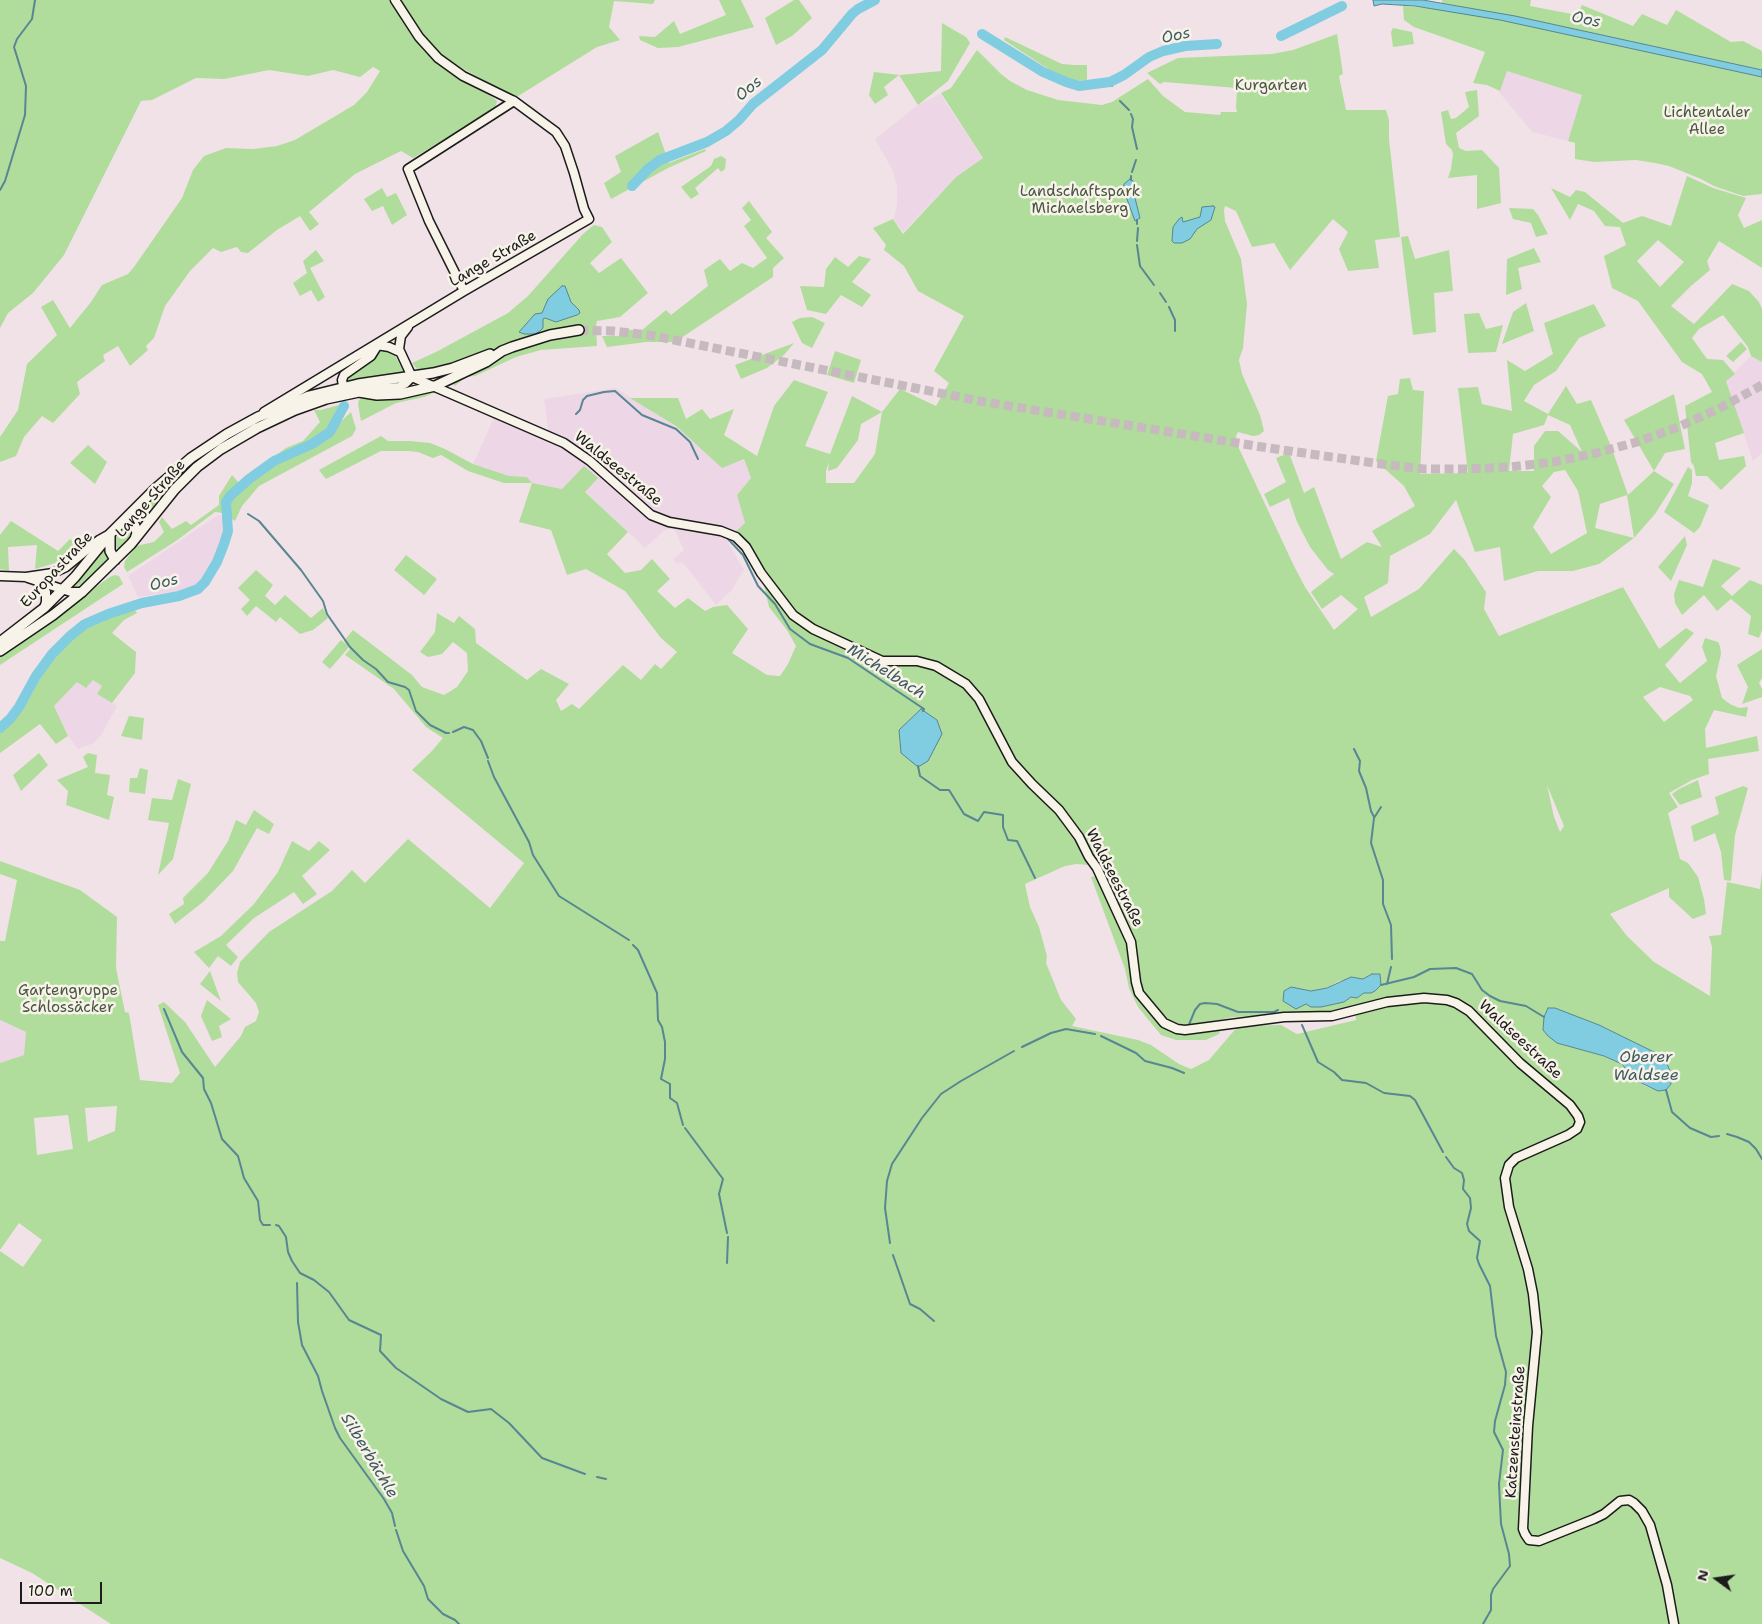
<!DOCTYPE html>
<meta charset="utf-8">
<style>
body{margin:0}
#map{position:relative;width:1762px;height:1624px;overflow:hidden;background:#f1e2e7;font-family:"Shantell Sans",sans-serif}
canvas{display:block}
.north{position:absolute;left:1692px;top:1554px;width:50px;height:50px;-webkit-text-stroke:4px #f7f3e8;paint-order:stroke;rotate:284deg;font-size:14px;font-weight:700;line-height:20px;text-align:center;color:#1c1c1c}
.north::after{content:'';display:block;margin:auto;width:18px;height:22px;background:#1c1c1c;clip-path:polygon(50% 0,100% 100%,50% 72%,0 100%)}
.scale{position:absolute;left:20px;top:1582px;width:82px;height:22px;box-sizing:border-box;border:2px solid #1c1c1c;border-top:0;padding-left:6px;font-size:15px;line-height:18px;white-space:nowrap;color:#1c1c1c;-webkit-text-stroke:4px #f7f3e8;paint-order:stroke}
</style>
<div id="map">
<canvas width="1762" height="1624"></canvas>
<div class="north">N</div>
<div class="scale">100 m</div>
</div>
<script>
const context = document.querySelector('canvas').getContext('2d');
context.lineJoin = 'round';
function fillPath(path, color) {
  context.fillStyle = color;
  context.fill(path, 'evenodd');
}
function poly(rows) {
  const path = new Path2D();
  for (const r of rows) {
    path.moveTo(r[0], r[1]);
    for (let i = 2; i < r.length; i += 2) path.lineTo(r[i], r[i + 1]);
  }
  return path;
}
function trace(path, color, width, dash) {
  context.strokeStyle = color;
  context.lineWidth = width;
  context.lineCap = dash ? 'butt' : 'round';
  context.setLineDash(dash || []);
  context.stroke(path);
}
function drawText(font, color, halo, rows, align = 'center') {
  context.font = font + ' "Shantell Sans",sans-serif';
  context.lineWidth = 5;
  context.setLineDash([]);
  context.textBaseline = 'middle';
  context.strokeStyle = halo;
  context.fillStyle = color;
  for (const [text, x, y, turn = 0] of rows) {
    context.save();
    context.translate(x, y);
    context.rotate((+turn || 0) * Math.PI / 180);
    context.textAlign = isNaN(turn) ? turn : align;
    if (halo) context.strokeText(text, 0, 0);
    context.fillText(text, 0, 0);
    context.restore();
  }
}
fillPath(poly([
 [1507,71,1582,95,1568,141,1532,132,1499,92],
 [940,94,983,158,956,177,903,232,894,219,897,204,897,187,893,171,875,139,918,105],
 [1751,356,1760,359,1762,363,1762,453,1753,461,1726,381],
 [616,388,676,426,693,441,744,459,751,478,737,495,745,523,727,541,744,570,731,591,716,605,685,565,681,562,677,564,673,559,684,550,674,529,665,530,645,548,585,491,584,467,562,489,532,483,527,477,509,476,473,464,496,413,549,435,544,399],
 [218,515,223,516,222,543,216,560,202,582,188,590,138,597,128,576],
 [93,680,102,686,97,694,117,706,102,734,94,743,78,749,68,736,54,706,77,681],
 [0,1020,26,1032,24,1055,0,1063]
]), '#edd7e6');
fillPath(poly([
 [0,0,655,0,653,4,614,1,609,27,620,40,597,47,515,98,439,55,423,38,407,14,402,19,426,52,445,69,486,92,497,101,495,109,413,158,401,151,355,174,309,212,319,224,310,231,300,216,277,230,248,253,241,252,237,247,221,252,213,248,190,271,165,306,154,338,146,346,148,350,130,366,118,346,103,355,105,361,77,382,80,394,53,423,42,416,24,437,16,456,0,462,0,437,18,410,27,364,57,335,41,307,53,300,70,328,91,302,102,285,128,274,134,267,182,198,193,170,204,156,226,148,253,149,277,146,295,140,354,105,367,92,380,71,373,67,360,77,333,70,308,76,269,70,224,79,196,78,152,100,141,101,64,255,33,293,8,313,0,328],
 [719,0,741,0,754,27,678,47,658,48,640,40,639,36,655,37,674,21,680,34,726,15],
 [794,0,799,0,812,18,792,36,776,45,765,18],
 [1442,0,1531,0,1530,6,1577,15,1582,5,1633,26,1642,14,1667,25,1676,10,1731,42,1743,41,1762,51,1762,70,1559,26,1614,44,1762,77,1762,194,1743,196,1714,186,1701,179,1669,166,1655,163,1636,160,1594,162,1575,159,1575,143,1568,141,1582,95,1507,71,1500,91,1487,85,1473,83,1485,52,1414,27,1404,20,1403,6,1429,8,1459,6,1442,3],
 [942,23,966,37,970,43,948,81,918,105,899,75,884,87,888,95,875,104,869,95,874,72,900,75,941,71],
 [1393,28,1412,32,1414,44,1393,47,1391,32],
 [1337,34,1343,74,1339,76,1346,110,1386,110,1389,120,1389,139,1400,237,1375,240,1379,268,1348,271,1339,249,1348,232,1333,219,1290,270,1274,243,1252,247,1236,211,1225,206,1224,210,1225,221,1241,259,1247,304,1243,348,1239,360,1242,374,1260,415,1264,431,1259,435,1253,436,1238,432,1236,436,1236,442,1294,566,1305,587,1334,630,1358,609,1341,595,1322,609,1311,592,1334,574,1328,570,1310,547,1297,522,1289,498,1270,507,1264,494,1286,482,1276,458,1289,453,1304,493,1314,487,1341,559,1367,542,1382,547,1372,531,1415,506,1404,486,1376,461,1388,396,1398,394,1400,379,1410,378,1413,390,1424,391,1420,474,1468,473,1458,388,1478,387,1482,404,1512,411,1507,360,1525,371,1553,354,1544,323,1594,304,1606,326,1579,338,1556,371,1534,385,1524,401,1548,414,1566,386,1577,404,1591,400,1611,446,1628,495,1654,471,1624,420,1674,394,1685,449,1665,453,1654,471,1674,484,1655,514,1634,538,1599,564,1573,571,1538,571,1504,581,1500,547,1475,552,1456,500,1430,534,1390,556,1388,583,1364,597,1371,617,1419,589,1454,549,1464,559,1486,592,1484,609,1499,636,1623,587,1659,649,1686,628,1694,633,1665,665,1680,683,1707,661,1702,647,1705,638,1718,642,1720,646,1721,654,1716,676,1722,698,1730,704,1739,708,1748,707,1746,717,1714,710,1705,729,1706,748,1757,736,1759,751,1708,759,1709,774,1692,780,1669,793,1678,807,1668,813,1680,859,1688,863,1698,877,1704,899,1706,914,1693,919,1669,897,1669,888,1610,914,1627,936,1654,962,1710,996,1712,947,1709,936,1721,935,1727,882,1760,889,1762,873,1762,1624,111,1624,32,1573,0,1558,0,1251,23,1267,42,1240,19,1223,0,1250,0,1063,24,1055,26,1032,0,1020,0,941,5,941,17,880,0,874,0,861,80,890,117,917,116,968,125,1012,129,1013,140,1080,172,1083,180,1073,158,1005,164,1002,185,1022,215,1067,241,1036,245,1027,256,1021,259,1012,256,1003,238,982,237,973,240,962,269,932,332,891,352,870,365,883,408,839,490,908,524,863,412,770,431,752,443,738,426,727,394,689,345,655,350,649,349,647,330,669,322,662,341,640,346,644,344,641,353,630,412,675,422,687,444,695,457,687,468,671,467,653,453,642,442,654,428,657,420,652,435,632,437,613,454,623,459,616,475,629,476,643,527,680,541,669,569,684,556,700,561,711,572,704,579,709,623,665,641,680,655,664,661,669,677,652,661,638,625,591,586,569,567,575,551,530,519,522,532,483,504,483,468,471,441,455,433,458,418,452,408,451,381,451,326,479,319,470,381,436,388,441,410,441,430,443,445,449,473,464,509,476,527,477,532,483,562,489,584,466,598,478,585,492,628,532,607,554,625,573,641,570,652,559,670,579,657,591,675,608,688,598,705,611,713,607,727,605,748,629,732,653,767,675,780,676,788,664,796,646,787,630,769,607,761,572,734,533,745,523,737,495,751,478,744,459,722,468,676,426,630,398,678,398,686,419,702,409,710,419,734,409,724,435,757,456,774,406,794,380,828,392,805,446,830,454,852,396,882,412,900,389,936,406,949,383,934,371,964,316,918,291,904,266,884,250,886,245,873,228,893,219,903,234,956,177,983,158,941,93,951,88,977,50,1001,74,1010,81,1027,90,1058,100,1102,105,1112,102,1148,79,1163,96,1185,112,1220,115,1221,112,1237,112,1236,107,1237,88,1164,82,1160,84,1147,73,1178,58,1272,54,1293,50],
 [882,412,875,454,854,483,826,483,826,471,829,462,828,471,837,468,858,440,861,424],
 [1548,415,1570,425,1582,452,1558,431,1545,431,1534,446,1534,471,1509,471,1513,434,1544,425],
 [1565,470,1578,491,1587,533,1551,554,1533,527,1551,497,1542,486,1554,472],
 [1627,495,1634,538,1595,528,1600,504],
 [1660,687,1690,696,1693,700,1664,722,1643,697],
 [1547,785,1564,826,1560,832,1554,817],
 [1076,864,1101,866,1136,940,1140,973,1143,990,1160,1011,1172,1022,1190,1026,1233,1017,1331,1012,1355,1005,1356,1020,1297,1034,1281,1025,1238,1026,1209,1060,1191,1069,1179,1064,1151,1045,1138,1040,1072,1026,1076,1019,1061,1000,1046,963,1047,956,1039,927,1030,907,1025,884,1065,866],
 [1372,974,1364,993,1358,998,1351,997,1344,1002,1311,1007,1306,1004,1302,989,1311,991,1327,988,1339,981,1363,979],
 [1577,1017,1599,1025,1656,1053,1667,1064,1671,1073,1666,1090,1658,1091,1645,1086,1633,1079,1622,1064,1604,1056,1557,1043],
 [117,1106,115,1131,88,1142,85,1108],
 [68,1115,73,1149,37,1155,34,1118],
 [1005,37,1062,64,1074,65,1087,65,1087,80,1077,81,1056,74,1004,40],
 [1477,90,1479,116,1456,133,1459,148,1466,151,1482,150,1499,168,1501,203,1477,209,1477,175,1448,178,1451,169,1453,154,1452,150,1446,144,1441,112,1448,110,1451,119,1456,118,1469,107,1465,92],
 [658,132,669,163,705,149,706,151,668,168,611,199,604,183,621,172,615,156],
 [721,156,726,159,725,169,721,172,718,168,695,188,699,194,691,199,681,187,711,166,714,159],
 [1687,176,1713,188,1746,198,1738,215,1744,228,1762,220,1762,268,1719,241,1707,261,1710,270,1691,286,1671,306,1694,324,1732,284,1749,291,1759,302,1762,309,1762,362,1751,356,1748,347,1723,315,1699,329,1692,338,1707,359,1723,360,1735,374,1726,381,1744,433,1715,443,1719,460,1744,456,1746,466,1721,490,1707,476,1696,476,1694,466,1691,462,1685,406,1712,392,1702,374,1682,362,1638,301,1612,288,1604,256,1626,245,1620,227,1605,226,1594,211,1578,204,1570,220,1551,188,1570,197,1576,190,1585,192,1623,223,1642,216,1671,226],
 [1658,240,1684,262,1660,287,1637,261],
 [382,188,387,197,396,193,407,215,392,225,383,206,372,211,364,199],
 [749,201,772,232,766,238,784,258,773,268,773,277,675,342,646,342,607,347,602,336,621,336,623,329,641,331,666,310,671,315,708,286,704,270,720,259,730,271,742,263,753,268,767,258,744,226,751,220,742,208],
 [1509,208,1533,209,1538,215,1548,234,1536,237,1531,223,1513,219],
 [594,225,602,227,612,242,590,263,599,273,621,258,648,293,620,317,597,321,596,326,597,346,541,350,516,357,475,376,466,377,455,386,451,382,528,345,579,326,571,327,529,337,455,364,419,372,417,369,412,363,436,352,508,313,528,296,583,234],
 [1408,236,1415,259,1449,250,1453,291,1434,293,1436,332,1413,335,1401,237],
 [1534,248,1541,262,1518,268,1522,289,1506,295,1507,259],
 [316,250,324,261,310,268,325,297,318,302,311,290,300,296,293,283,307,273,303,261],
 [859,256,871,259,852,282,871,295,862,307,841,295,826,314,807,310,800,286,824,287,826,269,835,257,848,267],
 [1526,303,1534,331,1502,344,1513,312],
 [1479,313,1486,329,1503,325,1496,352,1468,353,1464,314],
 [812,317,825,323,812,348,802,343,792,322,800,318],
 [1741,342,1747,349,1733,362,1726,356],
 [794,343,784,355,767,368,741,379,735,365],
 [383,349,393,352,405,374,346,384,345,378],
 [835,351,861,360,854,383,827,375],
 [428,391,436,392,424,397,396,403,361,421,358,404,359,400,363,397],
 [297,403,233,438,145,522,136,513,187,466,220,443,256,423],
 [339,405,330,424,336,426,351,412,356,429,352,436,259,486,242,506,235,521,223,513,215,512,176,541,127,572,124,567,125,561,136,546,154,542,164,532,159,522,162,517,172,529,186,521,191,525,219,505,219,496,232,475,239,483,286,448,303,441,320,422,314,410,321,410],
 [88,445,107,462,95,484,70,463],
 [1688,467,1692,470,1692,483,1688,496,1709,505,1700,527,1694,533,1664,512],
 [11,521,58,551,70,539,82,549,69,559,35,569,37,545,8,547,9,571,0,569,0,535],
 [127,525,130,526,133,532,131,536,121,548,115,548,114,538,120,529],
 [1685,536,1687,545,1671,581,1658,567],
 [105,546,111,559,84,584,70,588],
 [406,555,437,579,424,595,394,570],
 [1713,559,1741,568,1721,586,1732,596,1750,580,1762,585,1762,630,1759,638,1748,634,1751,616,1731,599,1717,611,1704,595,1682,615,1675,603,1674,594,1679,580,1703,587],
 [256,570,273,585,265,596,275,605,285,595,311,618,323,608,328,618,313,630,300,634,280,617,276,622,256,606,247,616,241,609,250,600,238,588],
 [115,575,119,576,123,584,0,665,0,654,110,577],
 [133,607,137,613,124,620,112,633,136,652,135,673,112,703,97,694,102,686,93,680,86,688,77,682,54,706,68,736,56,744,40,724,0,753,0,729,14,720,29,699,42,675,62,647,83,630,103,618],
 [1762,649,1762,678,1759,683,1762,689,1762,697,1742,704,1748,687,1737,665],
 [129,716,144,718,142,740,121,736],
 [39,753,48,765,21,791,13,775],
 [88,753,97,755,95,773,110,775,107,795,114,797,109,820,66,805,68,791,57,780,88,767,83,757],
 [140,768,148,770,145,794,129,792,130,778,137,778],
 [178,779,191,784,173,859,158,875,169,823,148,820,152,798,172,800],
 [1698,780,1702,797,1680,805,1672,794,1679,789],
 [1743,786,1748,788,1735,835,1731,881,1724,880,1721,852,1715,833,1694,842,1691,826,1719,814,1715,797],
 [254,810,274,824,269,834,257,828,233,871,203,902,175,924,169,914,184,904,183,898,208,873,228,841,236,820,246,825],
 [292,841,309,851,319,841,330,850,302,876,317,894,303,904,294,892,254,918,226,945,238,957,231,966,218,956,209,968,194,952,221,936,254,904,278,872],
 [1097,876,1126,943,1129,956,1132,984,1137,997,1163,1025,1176,1032,1190,1034,1221,1028,1219,1034,1206,1040,1176,1040,1161,1035,1138,1007,1129,988,1125,969,1091,877],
 [210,971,221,1001,200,984],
 [207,1000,231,1019,219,1026,222,1037,212,1041,201,1016]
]), '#b0dd9b');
const water = poly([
 [1373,0,1423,0,1515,16,1762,70,1762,77,1500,20,1415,6,1382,4,1374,6,1373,0],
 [1130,179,1136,183,1137,187,1135,198,1140,218,1135,221,1123,188,1124,184,1130,179],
 [1213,206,1215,207,1211,220,1197,229,1190,239,1182,243,1174,243,1172,241,1173,227,1179,219,1182,217,1183,222,1200,217,1202,207,1213,206],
 [562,286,565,286,571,302,579,310,580,313,577,315,556,322,545,318,543,319,543,328,540,331,535,334,524,334,519,332,535,314,542,313,548,299,562,286],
 [921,709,937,720,942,734,928,761,918,767,901,753,899,730,921,709],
 [1372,974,1380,974,1381,985,1375,991,1371,993,1364,993,1357,998,1351,997,1344,1002,1321,1007,1311,1007,1306,1004,1296,1009,1283,1001,1284,991,1291,987,1311,991,1327,988,1351,977,1363,979,1372,974],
 [1548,1008,1555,1008,1599,1025,1656,1053,1667,1064,1671,1073,1671,1084,1666,1090,1658,1091,1633,1079,1622,1064,1604,1056,1557,1043,1548,1036,1543,1030,1544,1017,1548,1008]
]);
fillPath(water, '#80cce0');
trace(water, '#588692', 1);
trace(poly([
 [1110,82,1112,86],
 [1120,101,1129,110],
 [1131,114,1133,119,1132,127,1137,149],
 [1132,172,1136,160],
 [1131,180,1131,176],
 [0,190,5,181,25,115,26,86,14,47,17,39,32,19,35,0],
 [1137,220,1137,224],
 [1137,241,1138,228],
 [1137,245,1140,266,1154,285],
 [1160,293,1166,302],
 [1169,307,1175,320,1175,331],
 [576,414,580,410,583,400,587,396,604,392,615,391,642,415,676,429,690,442,698,459],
 [248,514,259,521,301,570,323,601,327,614,350,647,363,660,376,669,388,682,405,687,409,690,416,711,430,725,446,733,449,733],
 [728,539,743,555,758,586,775,604,790,629,810,644,848,658,924,709,923,711],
 [453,732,464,727,473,730,481,741,488,758],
 [1354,749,1360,761,1359,771,1366,788,1371,811,1374,817],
 [488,761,494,777,529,842,533,855,559,896,629,940],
 [918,766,920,776,940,790,949,790,964,814,978,821,984,812,1003,815,1003,827,1008,840,1017,841,1035,878],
 [1381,807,1374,818,1371,843,1383,880,1383,904,1391,925,1392,959],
 [633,945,638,950,657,993,658,1020,662,1027,665,1042,665,1059,661,1079,670,1084,670,1098,677,1103,683,1125],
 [1387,984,1391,967],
 [1381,985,1414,977,1430,969,1456,968,1472,974,1482,990,1490,996,1500,1001,1526,1006,1544,1017],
 [164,1009,182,1052,203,1078,204,1089,211,1103,222,1139,238,1156,244,1178,258,1201,260,1220,263,1225,270,1225],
 [1302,1025,1318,1062,1334,1072,1342,1080,1366,1083,1384,1093,1410,1096,1415,1100,1443,1152],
 [1188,1027,1195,1010,1200,1004,1205,1003,1217,1004,1238,1012,1274,1012,1278,1010],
 [1101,1036,1136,1053,1145,1061,1172,1068,1184,1073],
 [1022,1047,1051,1033,1066,1029,1095,1034],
 [1666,1090,1672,1112,1690,1128,1711,1137,1719,1136],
 [685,1128,723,1179,719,1194,727,1233],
 [1727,1134,1737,1137,1749,1142,1756,1149,1762,1159],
 [1446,1157,1454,1168,1462,1173,1464,1180,1463,1189,1470,1198,1471,1208,1467,1224,1469,1231,1480,1241,1477,1258,1479,1264,1490,1286,1496,1336,1506,1372,1505,1385,1495,1421,1494,1432,1503,1450,1499,1484,1500,1505,1501,1524,1509,1554,1510,1566,1493,1589,1491,1595,1491,1610,1483,1624],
 [276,1225,279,1226,286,1237,288,1252,292,1261,300,1273,314,1280,329,1292,349,1320,381,1335,380,1351,396,1368,441,1399,468,1412,491,1409,509,1423,542,1458,585,1474],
 [890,1243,885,1208,887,1181,892,1164,922,1118,941,1094,961,1081,1014,1051],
 [893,1255,910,1304,920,1309,934,1321],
 [727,1263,728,1237],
 [297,1283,298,1322,302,1345,318,1376,322,1391,335,1428,340,1438,384,1499,392,1513,395,1526],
 [597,1477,606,1479],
 [396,1530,403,1551,424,1586,428,1599,443,1614,455,1620,459,1624]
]), '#588692', 2);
trace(poly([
 [982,34,1043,72,1066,82,1079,86,1110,82,1124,75,1149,57,1163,51,1185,46,1217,44],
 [1281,36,1342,6],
 [632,186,648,169,660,160,707,142,726,131,739,120,753,104,822,50,852,14,858,9,875,0],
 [0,728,10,719,19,707,36,676,52,654,70,636,85,624,108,614,142,603,179,596,198,589,205,582,217,562,224,544,228,531,226,502,230,496,249,479,274,461,312,444,330,432,344,406]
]), '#80cce0', 10);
trace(poly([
 [579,330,612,331,649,335,985,402,1262,447,1381,464,1424,469,1467,469,1510,467,1553,462,1596,453,1637,442,1678,427,1718,409,1762,385]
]), '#c6babe', 9, [9, 4.5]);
const secondary = poly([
 [464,291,429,221,408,169,514,101],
 [408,327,401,336,399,349,412,377],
 [377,345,389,347,400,352],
 [412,377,564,443,590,461,651,515,669,522,721,531,736,537,746,547,761,573,793,615,813,629,882,661,917,661,936,666,966,684,979,699,1012,762,1032,784,1059,810,1079,837,1089,857,1097,868,1131,942,1136,982,1139,993,1164,1023,1177,1029,1185,1030,1284,1017,1332,1016,1387,1002,1424,998,1447,1000,1456,1003,1469,1011,1520,1063,1570,1105,1578,1116,1580,1122,1577,1129,1568,1135,1516,1158,1509,1165,1505,1178,1509,1207,1528,1269,1533,1294,1537,1332,1528,1426,1523,1529,1525,1534,1529,1540,1539,1541,1594,1519,1604,1514,1620,1501,1629,1500,1634,1503,1642,1511,1650,1525,1667,1585,1674,1624],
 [344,391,342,380,344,375,371,356,376,348,377,345],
 [361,392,369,389,399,387,406,383,412,377],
 [264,412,464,291,589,219,584,209,574,173,565,146,556,132,514,101,463,76,438,58,419,37,395,0],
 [0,576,26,577,53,573,66,567,99,540,108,535],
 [28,578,71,592,82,592],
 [39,581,46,592,46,602,44,608]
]);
const primary = poly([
 [124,520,128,521,135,526,137,533,135,539],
 [110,534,110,551,115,560],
 [0,642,44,608,75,577,110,534,155,489,191,458,227,434,258,417,309,396,358,384,433,373,453,368,490,354],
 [0,651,53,615,82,592,131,544,175,489,197,467,221,449,257,428,295,410,326,399,359,392,377,395,400,394,435,386,486,362,502,351,512,347,550,335,579,330]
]);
trace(secondary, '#1c1c1c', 11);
trace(primary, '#1c1c1c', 12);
trace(secondary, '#f7f3e8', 8);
trace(primary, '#f7f3e8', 9);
drawText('15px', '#485642', '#f7f3e8', [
 ["Kurgarten",1271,86],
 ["Lichtentaler",1707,113],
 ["Allee",1707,130],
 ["Landschaftspark",1080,192],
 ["Michaelsberg",1080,209],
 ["Gartengruppe",68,991],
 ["Schlossäcker",68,1008]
]);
drawText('15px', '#1c1c1c', '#f7f3e8', [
 ["Lange Straße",493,259,-30],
 ["Waldseestraße",618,469,39],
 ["Lange Straße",151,499,-49],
 ["Europastraße",57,570,-47],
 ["Waldseestraße",1114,878,63],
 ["Waldseestraße",1520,1040,43],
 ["Katzensteinstraße",1516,1432,-86]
]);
drawText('italic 16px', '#3f5a61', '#f7f3e8', [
 ["Oos",1586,20,12],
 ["Oos",1176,36,-11],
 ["Oos",749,89,-40],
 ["Oos",164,583,-15],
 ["Michelbach",886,672,32],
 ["Oberer",1646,1058],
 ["Waldsee",1646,1076],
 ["Silberbächle",369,1456,59]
]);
</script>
